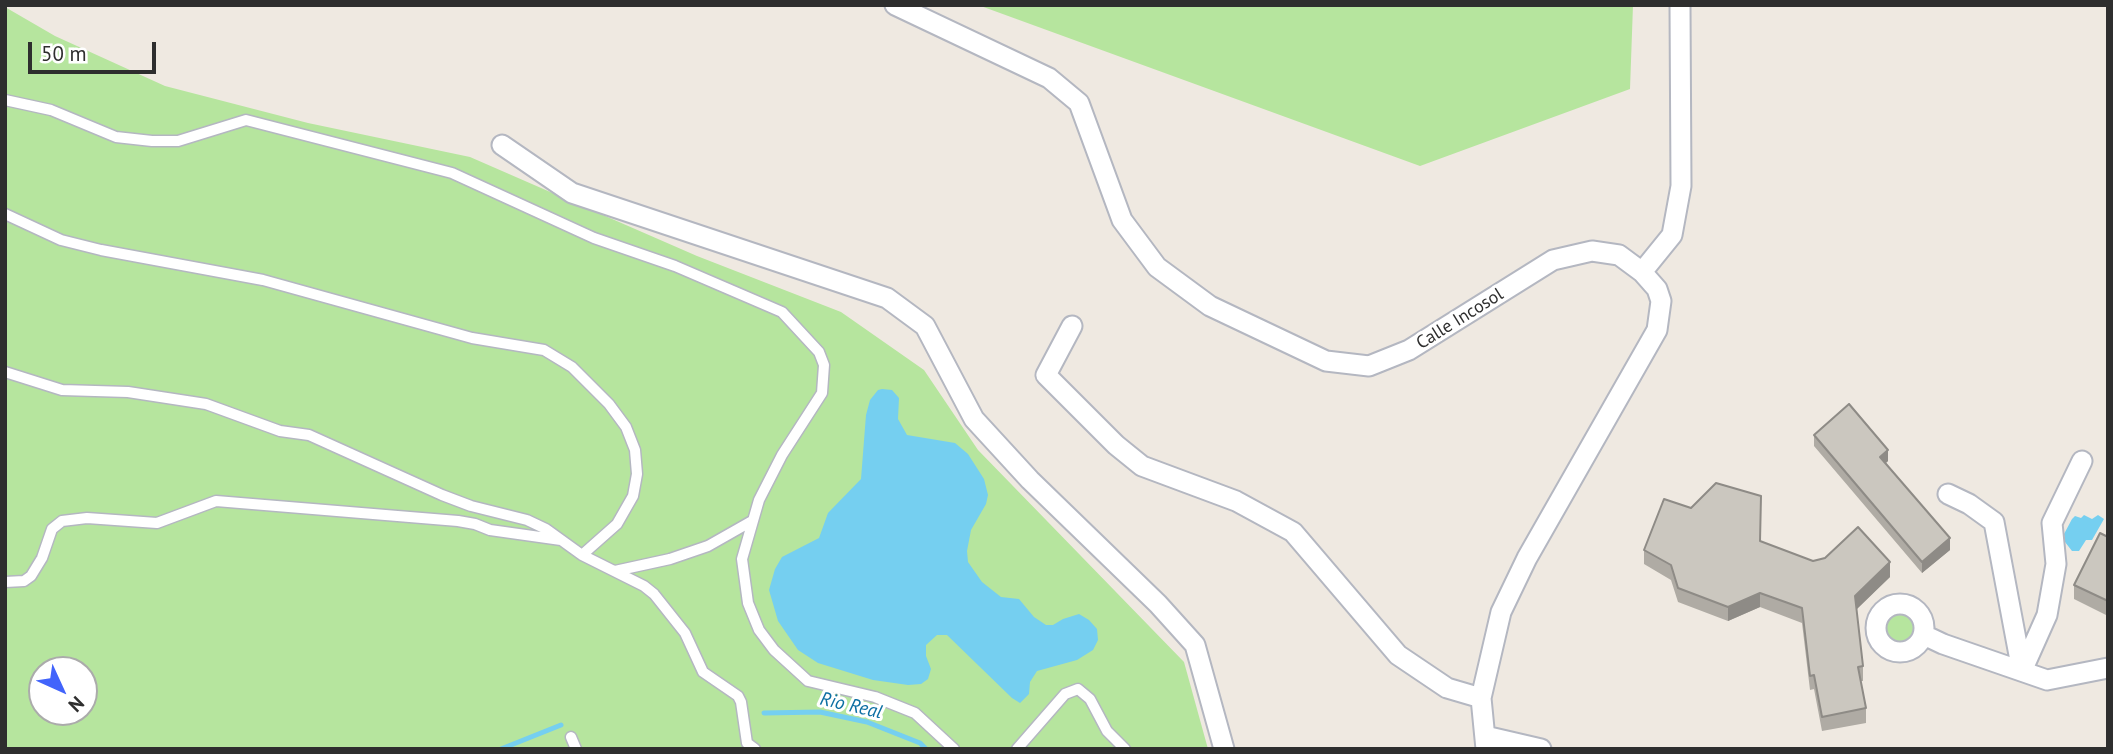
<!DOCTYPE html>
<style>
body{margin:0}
#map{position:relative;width:2113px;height:754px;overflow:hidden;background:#efe9e1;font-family:"PT Sans",sans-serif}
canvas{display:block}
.frame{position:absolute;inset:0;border:7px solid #2e2e2e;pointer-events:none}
.north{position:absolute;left:28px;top:656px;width:70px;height:70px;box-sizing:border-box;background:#fff;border:2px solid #ababab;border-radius:50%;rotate:135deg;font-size:19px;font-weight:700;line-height:28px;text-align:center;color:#2e2e2e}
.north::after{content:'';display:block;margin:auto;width:24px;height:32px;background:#4264fb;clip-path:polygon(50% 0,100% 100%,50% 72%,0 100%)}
.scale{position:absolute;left:28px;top:42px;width:128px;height:32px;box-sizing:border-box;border:4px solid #2e2e2e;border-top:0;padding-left:9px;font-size:21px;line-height:24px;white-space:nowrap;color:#2e2e2e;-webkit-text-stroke:5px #fff;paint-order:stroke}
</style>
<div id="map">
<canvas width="2113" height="754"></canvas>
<div class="frame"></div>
<div class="north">N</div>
<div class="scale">50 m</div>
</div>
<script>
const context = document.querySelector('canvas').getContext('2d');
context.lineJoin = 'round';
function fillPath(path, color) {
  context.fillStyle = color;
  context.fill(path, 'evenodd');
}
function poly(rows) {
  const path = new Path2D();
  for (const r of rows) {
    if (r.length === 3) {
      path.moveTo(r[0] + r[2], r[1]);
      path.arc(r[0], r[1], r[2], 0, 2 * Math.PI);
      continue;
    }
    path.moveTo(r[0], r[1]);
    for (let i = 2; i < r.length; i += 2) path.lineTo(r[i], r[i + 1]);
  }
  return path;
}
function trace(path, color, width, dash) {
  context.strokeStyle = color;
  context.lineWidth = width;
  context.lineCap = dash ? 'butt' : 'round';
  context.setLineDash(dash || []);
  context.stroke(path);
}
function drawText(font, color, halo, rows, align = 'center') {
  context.font = font + ' "PT Sans",sans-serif';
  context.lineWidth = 6;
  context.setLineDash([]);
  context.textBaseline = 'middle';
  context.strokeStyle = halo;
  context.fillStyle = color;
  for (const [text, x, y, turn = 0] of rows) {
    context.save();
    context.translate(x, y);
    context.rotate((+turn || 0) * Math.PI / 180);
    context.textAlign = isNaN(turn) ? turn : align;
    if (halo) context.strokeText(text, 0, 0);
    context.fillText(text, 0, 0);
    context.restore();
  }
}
fillPath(poly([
 [978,5,1633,5,1630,89,1420,166],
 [5,7,55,36,165,86,308,123,470,157,697,256,841,312,924,370,978,450,1184,662,1208,749,5,749],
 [42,670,84,670,84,712,42,712],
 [1899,629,15]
]), '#b6e59e');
fillPath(poly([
 [882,389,892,390,899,398,898,419,907,435,955,443,968,454,984,479,988,495,986,504,971,530,967,551,968,562,982,582,1001,597,1019,599,1034,617,1046,625,1053,625,1063,619,1079,614,1089,620,1097,629,1098,640,1093,650,1077,660,1037,671,1030,682,1029,694,1020,703,1012,698,947,635,937,635,926,645,926,656,931,669,928,679,921,684,908,685,873,680,818,663,798,650,778,621,769,590,775,569,782,557,819,538,828,513,861,479,866,415,870,400,878,390],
 [2084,515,2092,519,2098,515,2104,519,2092,540,2086,540,2079,551,2072,551,2065,542,2064,534,2072,519,2075,516,2081,518]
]), '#75cff0');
trace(poly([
 [764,713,820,712,867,722,920,743,926,749],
 [501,749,561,725]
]), '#75cff0', 5);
const lane = poly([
 [5,100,51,110,116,137,152,141,178,141,246,120,452,173,594,238,675,266,782,312,819,352,824,365,822,393,782,455,759,500,742,559,748,603,759,630,774,650,808,681,875,697,915,713,954,749],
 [5,214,61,240,101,250,263,280,472,338,544,350,572,367,609,404,626,427,635,450,637,474,633,496,617,524,582,555],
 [5,372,62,390,128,392,206,404,280,431,309,435,442,495,471,506,527,520,546,529,582,555,644,586,654,594,685,633,703,672,738,696,741,702,747,743,755,749],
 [615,571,670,559,708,546,752,521],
 [5,582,24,581,31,576,42,558,52,529,62,521,87,518,157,523,216,501,458,521,475,524,490,530,561,540],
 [571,737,576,749],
 [1017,749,1065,694,1078,689,1090,699,1107,731,1125,749]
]);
const street = poly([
 [895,5,1049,78,1079,103,1122,220,1157,267,1210,306,1326,361,1369,366,1409,350,1553,260,1592,251,1619,255,1642,272,1657,289,1661,301,1657,330,1527,558,1501,612,1481,698,1486,749],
 [502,145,572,193,887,298,925,326,974,419,1030,480,1158,604,1195,645,1224,749],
 [1642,272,1672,235,1681,186,1680,5],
 [1072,326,1046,375,1116,445,1142,466,1236,501,1293,532,1398,655,1447,688,1481,698],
 [1948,494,1969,504,1994,522,2022,671,2047,615,2056,564,2052,523,2082,461],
 [1900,628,24],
 [1924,635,1943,644,2047,680,2108,668],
 [1485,736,1541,749]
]);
trace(lane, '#b4b7c1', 13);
trace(street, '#b4b7c1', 23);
trace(lane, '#fff', 10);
trace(street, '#fff', 19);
fillPath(poly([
 [1814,435,1888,461,1886,463,1950,550,1922,573,1814,446],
 [2108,537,2108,616,2074,599,2074,585],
 [1760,541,1813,561,1890,577,1856,609,1863,666,1863,681,1860,681,1866,708,1866,723,1822,731,1814,689,1810,690,1802,623,1760,607,1728,621,1678,602,1671,580,1644,564,1644,550]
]), '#afaba4');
fillPath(poly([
 [1888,450,1888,461,1880,468,1880,457],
 [1950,538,1950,550,1922,573,1922,562],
 [1890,562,1890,577,1855,611,1855,596],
 [1760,593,1760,607,1728,621,1728,607]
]), '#8e8b86');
const building = poly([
 [1849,404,1888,450,1880,457,1950,538,1922,562,1814,435,1849,404],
 [1716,483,1761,496,1760,541,1813,561,1825,558,1858,527,1890,562,1855,596,1863,666,1858,667,1866,708,1822,717,1814,675,1810,676,1802,608,1760,593,1728,607,1678,588,1671,565,1644,550,1664,499,1691,508,1716,483],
 [2100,533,2108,537,2108,601,2074,585,2100,533]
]);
fillPath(building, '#cbc7bf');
trace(building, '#8e8b86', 2);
drawText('18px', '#2e2e2e', '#fff', [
 ["Calle Incosol",1460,319,-32]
]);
drawText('italic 19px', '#0d6fa3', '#fff', [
 ["Rio Real",851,706,13]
]);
</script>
